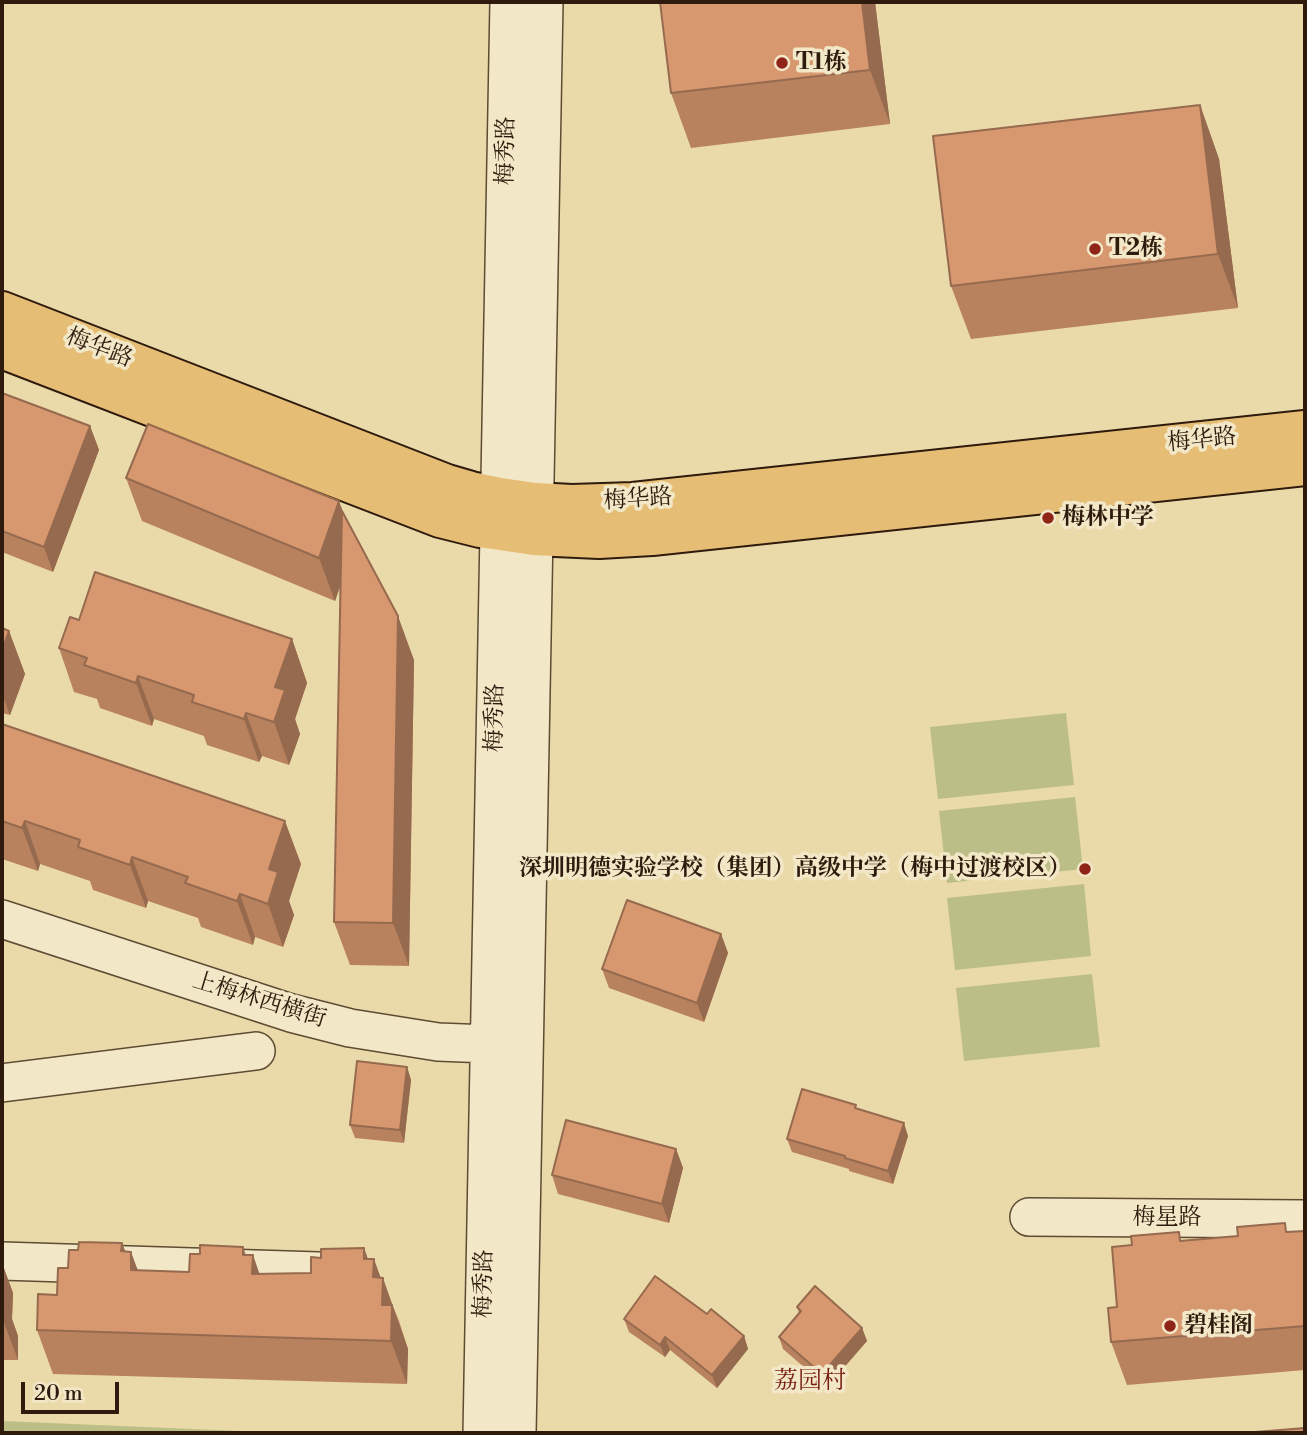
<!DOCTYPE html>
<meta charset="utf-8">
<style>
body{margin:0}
#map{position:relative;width:1307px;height:1435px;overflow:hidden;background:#ebdaa9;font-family:"Libre Bodoni",serif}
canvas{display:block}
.frame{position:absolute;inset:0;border:4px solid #2e1b0d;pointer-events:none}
.scale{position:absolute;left:21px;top:1382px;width:98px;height:32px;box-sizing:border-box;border:4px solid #2e1b0d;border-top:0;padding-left:9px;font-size:21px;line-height:24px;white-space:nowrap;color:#2e1b0d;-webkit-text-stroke:5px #f2e7c7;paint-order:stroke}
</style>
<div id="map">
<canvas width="1307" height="1435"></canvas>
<div class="frame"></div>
<div class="scale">20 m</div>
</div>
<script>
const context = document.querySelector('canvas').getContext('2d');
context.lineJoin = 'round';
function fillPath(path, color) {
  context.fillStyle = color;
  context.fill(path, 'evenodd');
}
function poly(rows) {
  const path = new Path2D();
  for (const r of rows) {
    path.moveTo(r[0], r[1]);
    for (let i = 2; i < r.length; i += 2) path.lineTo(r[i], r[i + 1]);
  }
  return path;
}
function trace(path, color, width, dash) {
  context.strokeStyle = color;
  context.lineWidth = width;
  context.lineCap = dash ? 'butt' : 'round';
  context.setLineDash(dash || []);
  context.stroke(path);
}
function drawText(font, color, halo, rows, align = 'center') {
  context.font = font + ' "Libre Bodoni","Noto Serif SC",serif';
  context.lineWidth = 7;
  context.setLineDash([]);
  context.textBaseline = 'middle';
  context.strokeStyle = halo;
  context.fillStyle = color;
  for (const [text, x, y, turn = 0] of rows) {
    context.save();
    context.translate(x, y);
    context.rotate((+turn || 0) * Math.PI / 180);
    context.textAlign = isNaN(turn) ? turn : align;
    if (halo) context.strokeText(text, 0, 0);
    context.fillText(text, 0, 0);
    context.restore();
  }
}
fillPath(poly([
 [1066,713,1074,785,938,799,930,727],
 [1075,797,1083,869,947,883,939,811],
 [1084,884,1091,956,955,970,947,898],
 [1092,974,1100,1047,964,1061,956,988],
 [2,1421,288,1433,2,1433]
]), '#bbbe86');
const minor = poly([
 [2,919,291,1013,350,1028,438,1042,513,1045],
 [2,1083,256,1051],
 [1029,1217,1305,1219],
 [2,1261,350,1272],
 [482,1433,509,2],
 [517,1433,544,2]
]);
const major = poly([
 [2,311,447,484,471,491,500,497,535,502,572,504,633,502,1305,430],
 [2,349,440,518,480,528,534,536,599,539,652,536,1305,466]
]);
trace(minor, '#5d4b34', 40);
trace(major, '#2e1b0d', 42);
trace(minor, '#f2e7c7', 37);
trace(major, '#e6bd74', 38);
fillPath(poly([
 [875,2,890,124,691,148,671,93],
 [1200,105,1219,159,1238,308,971,339,951,286],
 [2,393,90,426,99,450,53,572,2,552],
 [126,478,344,516,414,660,409,966,350,965,334,922,340,586,335,601,142,521],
 [79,620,292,639,307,683,295,719,300,734,289,765,262,756,259,762,207,745,204,736,154,719,152,726,100,708,97,699,74,692,59,648],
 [2,628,9,631,25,674,10,715,2,713],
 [2,724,301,864,289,901,294,915,283,947,255,937,253,945,201,927,198,918,148,901,146,908,93,890,90,881,40,864,38,871,2,859],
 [721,934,728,953,704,1022,609,988,602,969],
 [407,1067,411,1080,404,1143,355,1138,350,1125],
 [857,1109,908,1136,893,1184,849,1171,849,1169,792,1152,787,1139],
 [676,1149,683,1168,669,1223,558,1194,552,1175],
 [1305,1231,1305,1370,1127,1385,1111,1342,1117,1307,1182,1241],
 [122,1243,125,1251,138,1270,189,1272,246,1255,253,1255,259,1274,311,1273,321,1258,364,1248,368,1259,381,1278,399,1321,408,1349,407,1384,53,1374,37,1330,57,1295,68,1268,78,1250],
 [2,1263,13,1293,12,1319,18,1336,18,1360,2,1360],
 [797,1307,862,1328,867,1341,827,1387,783,1349,779,1337,799,1313],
 [624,1319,744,1336,748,1349,717,1388,670,1350,665,1357,629,1332]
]), '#b9825f');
fillPath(poly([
 [862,2,875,2,890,124,870,70],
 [1200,105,1219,159,1238,308,1218,254],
 [90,426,99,450,53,572,44,547],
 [339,501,355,544,335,601,319,558],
 [398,616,414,660,409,966,393,923],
 [9,631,25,674,10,715,2,694,2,651],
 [292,639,307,683,295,719,300,734,289,765,274,722,275,687],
 [138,676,154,719,152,726,136,683],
 [246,713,262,756,259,762,244,719],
 [25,821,40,864,38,871,22,828],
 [285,821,301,864,289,901,294,915,283,947,268,904,269,869],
 [132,857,148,901,146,908,130,865],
 [240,894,255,937,253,945,237,901],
 [721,934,728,953,704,1022,697,1003],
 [407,1067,411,1080,404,1143,400,1130],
 [904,1123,908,1136,893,1184,888,1171],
 [676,1149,683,1168,669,1223,662,1204],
 [122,1243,131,1267,131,1252,147,1295,137,1295,121,1251],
 [243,1247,252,1272,253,1255,268,1299,268,1317,243,1255],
 [364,1248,373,1274,374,1259,383,1284,383,1278,408,1349,407,1384,391,1341,364,1259],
 [2,1263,13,1293,12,1319,18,1336,18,1360,2,1317],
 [862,1328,867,1341,827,1387,822,1374],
 [744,1336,748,1349,717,1388,712,1375],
 [665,1337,670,1350,665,1357,660,1345]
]), '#966a4e');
const building = poly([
 [660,2,862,2,870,70,671,93,660,2],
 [1200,105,1218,254,951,286,933,136,1200,105],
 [2,393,90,426,44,547,2,531,2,393],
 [148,424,339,501,319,558,126,478,148,424],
 [342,511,398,616,393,923,334,922,342,511],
 [95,572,292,639,275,687,285,690,274,722,246,713,244,719,192,702,194,695,138,676,136,683,84,665,87,658,59,648,70,617,79,620,95,572],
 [2,628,9,631,2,651,2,628],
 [2,724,285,821,269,869,278,872,268,904,240,894,237,901,185,883,188,877,132,857,130,865,78,847,80,840,25,821,22,828,2,821,2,724],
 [627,900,721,934,697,1003,602,969,627,900],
 [357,1061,407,1067,400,1130,350,1125,357,1061],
 [802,1089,856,1105,855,1108,904,1123,888,1171,845,1158,845,1156,787,1139,802,1089],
 [566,1120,676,1149,662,1204,552,1175,566,1120],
 [1285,1223,1286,1232,1305,1231,1305,1326,1111,1342,1108,1308,1117,1307,1112,1247,1132,1245,1131,1236,1179,1232,1180,1241,1238,1236,1237,1227,1285,1223],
 [79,1242,122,1243,121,1251,131,1252,131,1270,189,1272,190,1254,200,1254,200,1245,243,1247,243,1255,253,1255,252,1274,311,1273,311,1257,321,1258,321,1249,364,1248,364,1259,374,1259,373,1277,383,1278,382,1305,392,1305,391,1341,37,1330,38,1294,57,1295,58,1268,68,1268,69,1250,78,1250,79,1242],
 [655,1276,707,1314,711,1309,744,1336,712,1375,665,1337,660,1345,624,1319,655,1276],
 [815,1286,862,1328,822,1374,779,1337,801,1311,797,1307,815,1286],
 [1305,1428,1305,1433,1243,1433,1305,1428]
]);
fillPath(building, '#d7976f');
trace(building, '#966a4e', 2);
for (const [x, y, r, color] of [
 [782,63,7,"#8f2418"],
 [1095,249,7,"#8f2418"],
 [1048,518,7,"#8f2418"],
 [1085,869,7,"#8f2418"],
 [1170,1326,7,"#8f2418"]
]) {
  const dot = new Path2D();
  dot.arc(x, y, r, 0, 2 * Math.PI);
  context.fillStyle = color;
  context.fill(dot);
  trace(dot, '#f2e7c7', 2.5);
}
drawText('bold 23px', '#2e1b0d', '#f2e7c7', [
 ["T1栋",796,63],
 ["T2栋",1109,249],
 ["梅林中学",1062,518],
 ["深圳明德实验学校（集团）高级中学（梅中过渡校区）",1071,869,"right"],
 ["碧桂阁",1184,1326]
], 'left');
drawText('23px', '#2e1b0d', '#f2e7c7', [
 ["梅秀路",507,151,-89],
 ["梅华路",99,349,21],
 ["梅华路",1202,441,-6],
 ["梅华路",638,500,-4],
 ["梅秀路",496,718,-89],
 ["上梅林西横街",259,1001,17],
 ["梅星路",1167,1218],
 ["梅秀路",485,1284,-89]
]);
drawText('24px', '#7a1f14', '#f2e7c7', [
 ["荔园村",810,1382]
]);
</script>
